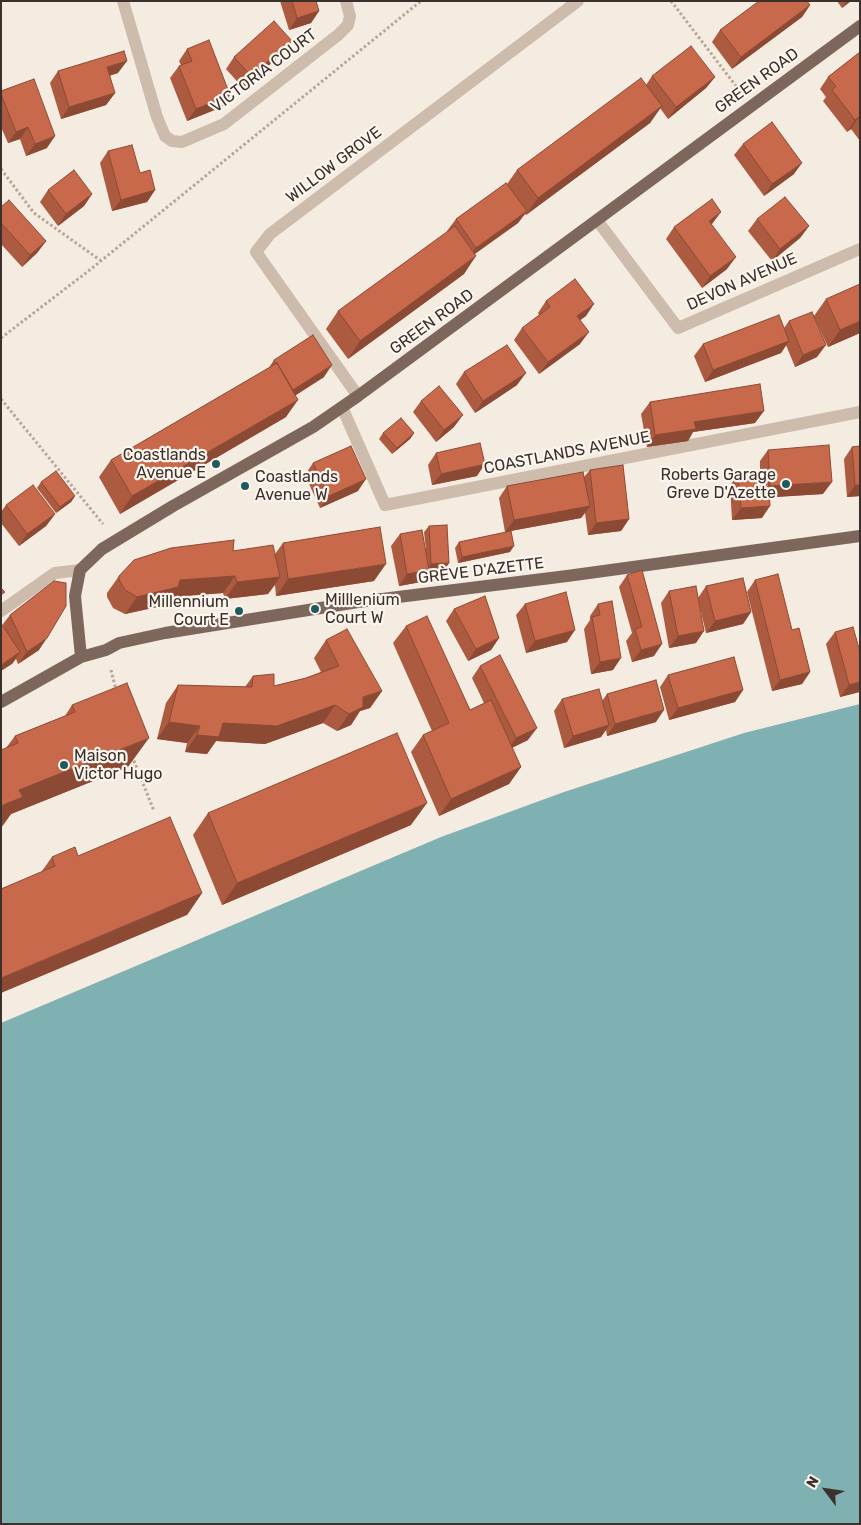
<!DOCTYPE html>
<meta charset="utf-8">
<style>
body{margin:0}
#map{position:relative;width:861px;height:1525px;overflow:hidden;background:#f4ebe1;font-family:Rubik,sans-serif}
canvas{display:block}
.frame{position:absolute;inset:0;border:2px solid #3b302b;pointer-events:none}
.north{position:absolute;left:801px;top:1465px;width:50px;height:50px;-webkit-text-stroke:4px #fbf5ee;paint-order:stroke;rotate:301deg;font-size:14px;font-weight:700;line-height:20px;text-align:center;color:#3b302b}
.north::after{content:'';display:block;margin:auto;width:18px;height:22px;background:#3b302b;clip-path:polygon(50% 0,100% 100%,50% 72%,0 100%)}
</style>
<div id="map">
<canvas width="861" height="1525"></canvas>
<div class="frame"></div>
<div class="north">N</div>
</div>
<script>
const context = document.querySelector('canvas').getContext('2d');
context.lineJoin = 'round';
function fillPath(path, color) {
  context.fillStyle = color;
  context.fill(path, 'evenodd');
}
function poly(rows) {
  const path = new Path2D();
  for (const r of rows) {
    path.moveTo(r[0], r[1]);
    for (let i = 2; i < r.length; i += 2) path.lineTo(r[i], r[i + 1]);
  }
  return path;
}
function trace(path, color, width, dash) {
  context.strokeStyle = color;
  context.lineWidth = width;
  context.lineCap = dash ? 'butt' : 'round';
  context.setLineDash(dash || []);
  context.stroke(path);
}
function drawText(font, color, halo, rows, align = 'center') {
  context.font = font + ' Rubik,sans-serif';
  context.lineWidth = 4.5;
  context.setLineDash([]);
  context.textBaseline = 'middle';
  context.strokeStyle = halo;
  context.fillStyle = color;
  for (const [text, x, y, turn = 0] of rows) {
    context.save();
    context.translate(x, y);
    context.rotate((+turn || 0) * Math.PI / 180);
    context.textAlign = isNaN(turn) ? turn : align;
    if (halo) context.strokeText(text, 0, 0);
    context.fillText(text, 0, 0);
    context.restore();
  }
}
fillPath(poly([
 [860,704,860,1524,1,1524,1,1023,441,837,564,792,744,733]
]), '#7fb0b2');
trace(poly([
 [671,1,739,90],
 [1,169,34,213,100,260],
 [1,338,91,269,421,1],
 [1,399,103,524],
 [111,670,116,690],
 [132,756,154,811]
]), '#b9a596', 3, [2.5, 2.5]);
trace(poly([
 [123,1,157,117,165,136,172,141,182,142,224,124,338,35,348,25,350,16,346,1],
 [597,220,678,328,860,249],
 [358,396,256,252,270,234,578,1],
 [342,407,385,505,860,412],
 [1,611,55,573,80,570]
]), '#cdbbac', 12);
trace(poly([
 [81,657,75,596,80,570,102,549,173,506,313,427,358,396,860,26],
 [1,702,81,657,106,650,119,643,165,633,358,602,567,576,860,536]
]), '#7d675c', 12);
fillPath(poly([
 [280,1,316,1,319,11,311,23,289,30],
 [837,1,851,1,842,8],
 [810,5,802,17,732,69,712,42,720,30],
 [187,49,230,95,222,107,187,121,170,78,179,66,181,65,179,61],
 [860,52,860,141,851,129,847,132,823,101,826,97,820,89,828,77],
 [283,53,243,88,226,69,234,57],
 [58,71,118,73,109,76,115,93,106,105,61,119,50,83],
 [652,76,715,77,706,88,668,119,660,108,650,123,526,215,525,214,518,223,475,254,464,274,348,359,326,329,338,311,448,232,447,231,456,219,507,184,517,170,646,85],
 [1,91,47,148,26,156,20,139,8,143,1,127],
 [743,144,794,174,764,196,734,155],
 [108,151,140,173,155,190,147,202,112,211,100,163],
 [48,190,92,194,84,206,58,226,40,202],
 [1,207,46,241,37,253,22,267,1,244],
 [757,219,809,226,800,238,772,261,748,231],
 [712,224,712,225,727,269,702,288,666,239,674,227],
 [826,299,860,333,828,347,815,319,817,357,795,367,786,345,781,353,705,382,694,356,703,344,784,328,789,321,814,316],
 [546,301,586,316,580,320,580,344,539,374,514,340,522,328,539,315,538,313],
 [274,360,324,377,296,395,286,417,120,514,99,477,111,460,268,369],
 [464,372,517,385,475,413,456,384],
 [421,401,454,427,436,442,413,412],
 [650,402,755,423,693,432,688,441,647,447,641,414],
 [383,433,414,433,410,439,392,454,379,439],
 [852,447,860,496,847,497,844,459],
 [768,450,823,494,769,497,762,518,732,520,730,486,738,474,760,473,760,461],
 [436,453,477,476,432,485,428,465],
 [313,463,358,491,320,508,305,475],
 [590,470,629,519,621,531,588,535,585,513,581,518,505,532,499,498,507,486,584,477],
 [41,482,75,496,71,502,56,513,37,488],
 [6,505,55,514,46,526,19,546,1,523,1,512],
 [429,526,449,563,445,569,429,570,421,582,399,586,391,546,400,534,426,550,424,532],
 [459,542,510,552,458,563,455,548],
 [283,543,374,581,276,596,275,585,268,594,225,599,223,593,172,597,166,605,125,614,113,608,107,597,107,593,119,576,233,551,275,554],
 [627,575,654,656,632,662,626,641,632,633,619,587],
 [755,580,792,630,810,672,802,684,772,691,747,592],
 [706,586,751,612,743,624,706,633,698,599,696,643,669,648,661,603,669,591,698,598],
 [525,604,567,642,526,653,516,615],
 [598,604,613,670,591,674,584,629,590,620,590,616],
 [454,609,499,638,491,650,468,661,446,621],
 [10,615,39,650,18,664,16,659,12,664,3,624],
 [406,626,470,710,484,703,472,678,480,666,528,740,512,748,521,767,509,784,439,816,411,752,423,735,432,731,393,643],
 [835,632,860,652,860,692,840,697,826,644],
 [326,640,382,691,370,708,360,711,351,725,337,731,323,723,265,744,216,741,207,754,185,752,187,743,157,739,166,703,178,685,245,687,253,676,274,686,306,678,321,672,314,658],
 [668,675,743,690,735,702,669,720,660,687],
 [607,694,656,722,607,736,606,730,601,737,564,748,554,711,562,699,602,701],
 [72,705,128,767,11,814,2,827,6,748,15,736,65,716],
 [208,813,411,825,222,905,193,835],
 [78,856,202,893,187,915,42,871,52,857]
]), '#ac5a40');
fillPath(poly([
 [847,1,851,1,842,8],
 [810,5,802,17,732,69,741,57],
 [319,11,311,23,289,30,297,18],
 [292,41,283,53,243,88,251,76],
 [127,61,118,73,98,79,107,67],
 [715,77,706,88,668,119,676,107],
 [115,93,106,105,61,119,69,107],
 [230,95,222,107,187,121,196,109],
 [662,106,650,123,526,215,538,198],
 [859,117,851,129,847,132,855,120],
 [28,127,20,139,8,143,16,132],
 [55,136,47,148,26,156,35,144],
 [802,163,794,174,764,196,772,184],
 [155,190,147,202,112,211,121,200],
 [92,194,84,206,58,226,66,214],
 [527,211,518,223,467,259,476,248],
 [721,212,712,224,700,233,709,221],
 [809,226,800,238,772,261,780,249],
 [46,241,37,253,22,267,30,255],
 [476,256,464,274,348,359,360,341],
 [736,257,727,269,702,288,710,276],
 [594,304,586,316,569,328,577,316],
 [860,321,860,333,828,347,840,330],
 [589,332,580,344,539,374,548,362],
 [789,341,781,353,705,382,713,370],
 [826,345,817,357,795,367,803,355],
 [332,365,324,377,285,402,293,390],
 [526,373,517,385,475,413,483,401],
 [298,400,286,417,120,514,132,496],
 [764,411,755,423,693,432,688,441,647,447,655,435,694,422],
 [463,415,454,427,436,442,444,430],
 [414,433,410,439,392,454,397,448],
 [485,464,477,476,432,485,441,474],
 [366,479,358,491,320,508,329,496],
 [832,482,823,494,762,498,770,486],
 [855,485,860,485,860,496,847,497],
 [75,496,71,502,56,513,60,507],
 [590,506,581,518,505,532,514,520],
 [770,506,762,518,732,520,741,508],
 [55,514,46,526,19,546,27,534],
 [629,519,621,531,588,535,596,523],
 [514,546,510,552,458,563,462,557],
 [449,563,445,569,429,570,421,582,399,586,407,574,427,570,431,564],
 [386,564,374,581,276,596,288,579],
 [235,576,223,593,172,597,166,605,125,614,137,597,180,580],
 [280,577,268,594,225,599,237,582],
 [751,612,743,624,706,633,715,621],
 [575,630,567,642,526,653,535,641],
 [704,631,696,643,669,648,678,636],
 [47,638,39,650,18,664,27,652],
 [499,638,491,650,468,661,476,649],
 [662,644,654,656,632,662,641,650],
 [20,652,12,664,1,671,1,665],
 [621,658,613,670,591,674,600,662],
 [810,672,802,684,772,691,780,680],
 [860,682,859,692,840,697,849,685],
 [743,690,735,702,669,720,678,708],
 [382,691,370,708,360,711,351,725,337,731,349,714,363,697],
 [335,705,323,723,265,744,216,741,207,754,185,752,197,735,223,723],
 [664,710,656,722,607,736,615,724],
 [169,722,200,726,187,743,157,739],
 [609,725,601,737,564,748,573,736],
 [537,728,528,740,507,750,516,738],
 [149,738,128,767,11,814,1,827,1,806,19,790],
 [521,767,509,784,439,816,451,799],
 [427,803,411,825,222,905,237,883],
 [202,893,187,915,1,993,1,978]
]), '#8c4a34');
const building = poly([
 [292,1,316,1,319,11,297,18,292,1],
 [759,1,807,1,810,5,741,57,720,30,759,1],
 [274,21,292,41,251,76,234,57,274,21],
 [209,40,230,95,196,109,179,66,192,61,187,49,209,40],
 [691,46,715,77,676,107,652,76,691,46],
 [124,51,127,61,107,67,115,93,69,107,58,71,124,51],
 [860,52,860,118,859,117,855,120,832,90,836,86,828,77,860,52],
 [641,78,662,106,538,198,517,170,641,78],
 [34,79,55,136,35,144,28,127,16,132,1,94,1,91,34,79],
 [772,122,802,163,772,184,743,144,772,122],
 [132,145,140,173,150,170,155,190,121,200,108,151,132,145],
 [74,170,92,194,66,214,48,190,74,170],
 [506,183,527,211,476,248,456,219,506,183],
 [785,197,809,226,780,249,757,219,785,197],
 [712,199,721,212,709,221,736,257,710,276,674,227,712,199],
 [9,200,46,241,30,255,1,223,1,207,9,200],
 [455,226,476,256,360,341,338,311,455,226],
 [575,279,594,304,577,316,589,332,548,362,522,328,550,307,546,301,575,279],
 [860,284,860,321,840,330,826,299,860,284],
 [812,312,826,345,803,355,789,321,812,312],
 [779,315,789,341,713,370,703,344,779,315],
 [313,335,332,365,293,390,277,363,276,364,274,360,313,335],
 [507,345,526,373,483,401,464,372,507,345],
 [277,363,298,400,132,496,111,460,277,363],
 [760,384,764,411,694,422,696,429,655,435,650,402,760,384],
 [439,386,463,415,444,430,421,401,439,386],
 [401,418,414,433,397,448,383,433,401,418],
 [480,443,485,464,441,474,436,453,480,443],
 [829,445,832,482,770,486,768,450,829,445],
 [351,446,366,479,329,496,313,463,351,446],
 [860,446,860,485,855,485,852,447,860,446],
 [623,465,629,519,596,523,590,470,623,465],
 [56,471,75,496,60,507,41,482,56,471],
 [583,472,590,506,514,520,507,486,583,472],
 [768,472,770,506,741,508,738,474,768,472],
 [33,485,55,514,27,534,6,505,33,485],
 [447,525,449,563,431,564,429,526,447,525],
 [380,527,386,564,288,579,283,543,380,527],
 [422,530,429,570,407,574,400,534,422,530],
 [511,531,514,546,462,557,459,542,511,531],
 [234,540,233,551,273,545,280,577,237,582,235,576,180,580,178,587,137,597,125,590,119,580,119,576,134,560,171,548,234,540],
 [642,570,662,644,641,650,635,629,642,627,627,575,642,570],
 [778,574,792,630,799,628,810,672,780,680,755,580,778,574],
 [743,578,751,612,715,621,706,586,743,578],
 [54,581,66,583,66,606,47,638,27,652,10,615,54,581],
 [696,586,704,631,678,636,669,591,696,586],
 [1,588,5,592,1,595,1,588],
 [566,592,575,630,535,641,525,604,566,592],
 [485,596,499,638,476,649,454,609,485,596],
 [612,601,621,658,600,662,592,617,600,615,598,604,612,601],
 [427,616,470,710,491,700,521,767,451,799,423,735,449,723,406,626,427,616],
 [1,623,20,652,1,665,1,623],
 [853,627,860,652,860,682,849,685,835,632,853,627],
 [347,629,382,691,363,697,363,707,349,714,335,705,277,726,223,723,219,737,197,735,200,726,169,722,178,685,252,687,253,676,274,674,274,686,306,678,339,666,326,640,347,629],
 [500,655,537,728,516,738,480,666,500,655],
 [734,657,743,690,678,708,668,675,734,657],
 [656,680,664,710,615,724,607,694,656,680],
 [127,683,149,738,19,790,23,797,1,806,1,750,18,743,15,736,75,712,72,705,127,683],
 [599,689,609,725,573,736,562,699,599,689],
 [397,733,427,803,237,883,208,813,397,733],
 [170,817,202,893,1,978,1,889,55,866,52,857,75,847,78,856,170,817]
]);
fillPath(building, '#c8694b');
trace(building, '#8c4a34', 1);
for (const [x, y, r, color] of [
 [216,464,5,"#1f5a5e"],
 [786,484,5,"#1f5a5e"],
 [245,486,5,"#1f5a5e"],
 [315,609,5,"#1f5a5e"],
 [239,611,5,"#1f5a5e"],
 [64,765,5,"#1f5a5e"]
]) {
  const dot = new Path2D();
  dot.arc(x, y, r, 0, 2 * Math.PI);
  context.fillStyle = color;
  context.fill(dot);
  trace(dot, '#fbf5ee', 2);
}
drawText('16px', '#3b302b', '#fbf5ee', [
 ["VICTORIA COURT",264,71,-37],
 ["GREEN ROAD",757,81,-36],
 ["WILLOW GROVE",334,165,-37],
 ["DEVON AVENUE",742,282,-24],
 ["GREEN ROAD",432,322,-36],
 ["COASTLANDS AVENUE",567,453,-11],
 ["GRÈVE D'AZETTE",481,571,-7]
]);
drawText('16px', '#3b302b', '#fbf5ee', [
 ["Coastlands",206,455],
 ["Avenue E",206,473],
 ["Roberts Garage",776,475],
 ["Greve D'Azette",776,493],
 ["Coastlands",255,477,"left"],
 ["Avenue W",255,495,"left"],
 ["Milllenium",325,600,"left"],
 ["Court W",325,618,"left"],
 ["Millennium",229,602],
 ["Court E",229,620],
 ["Maison",74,756,"left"],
 ["Victor Hugo",74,774,"left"]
], 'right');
</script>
